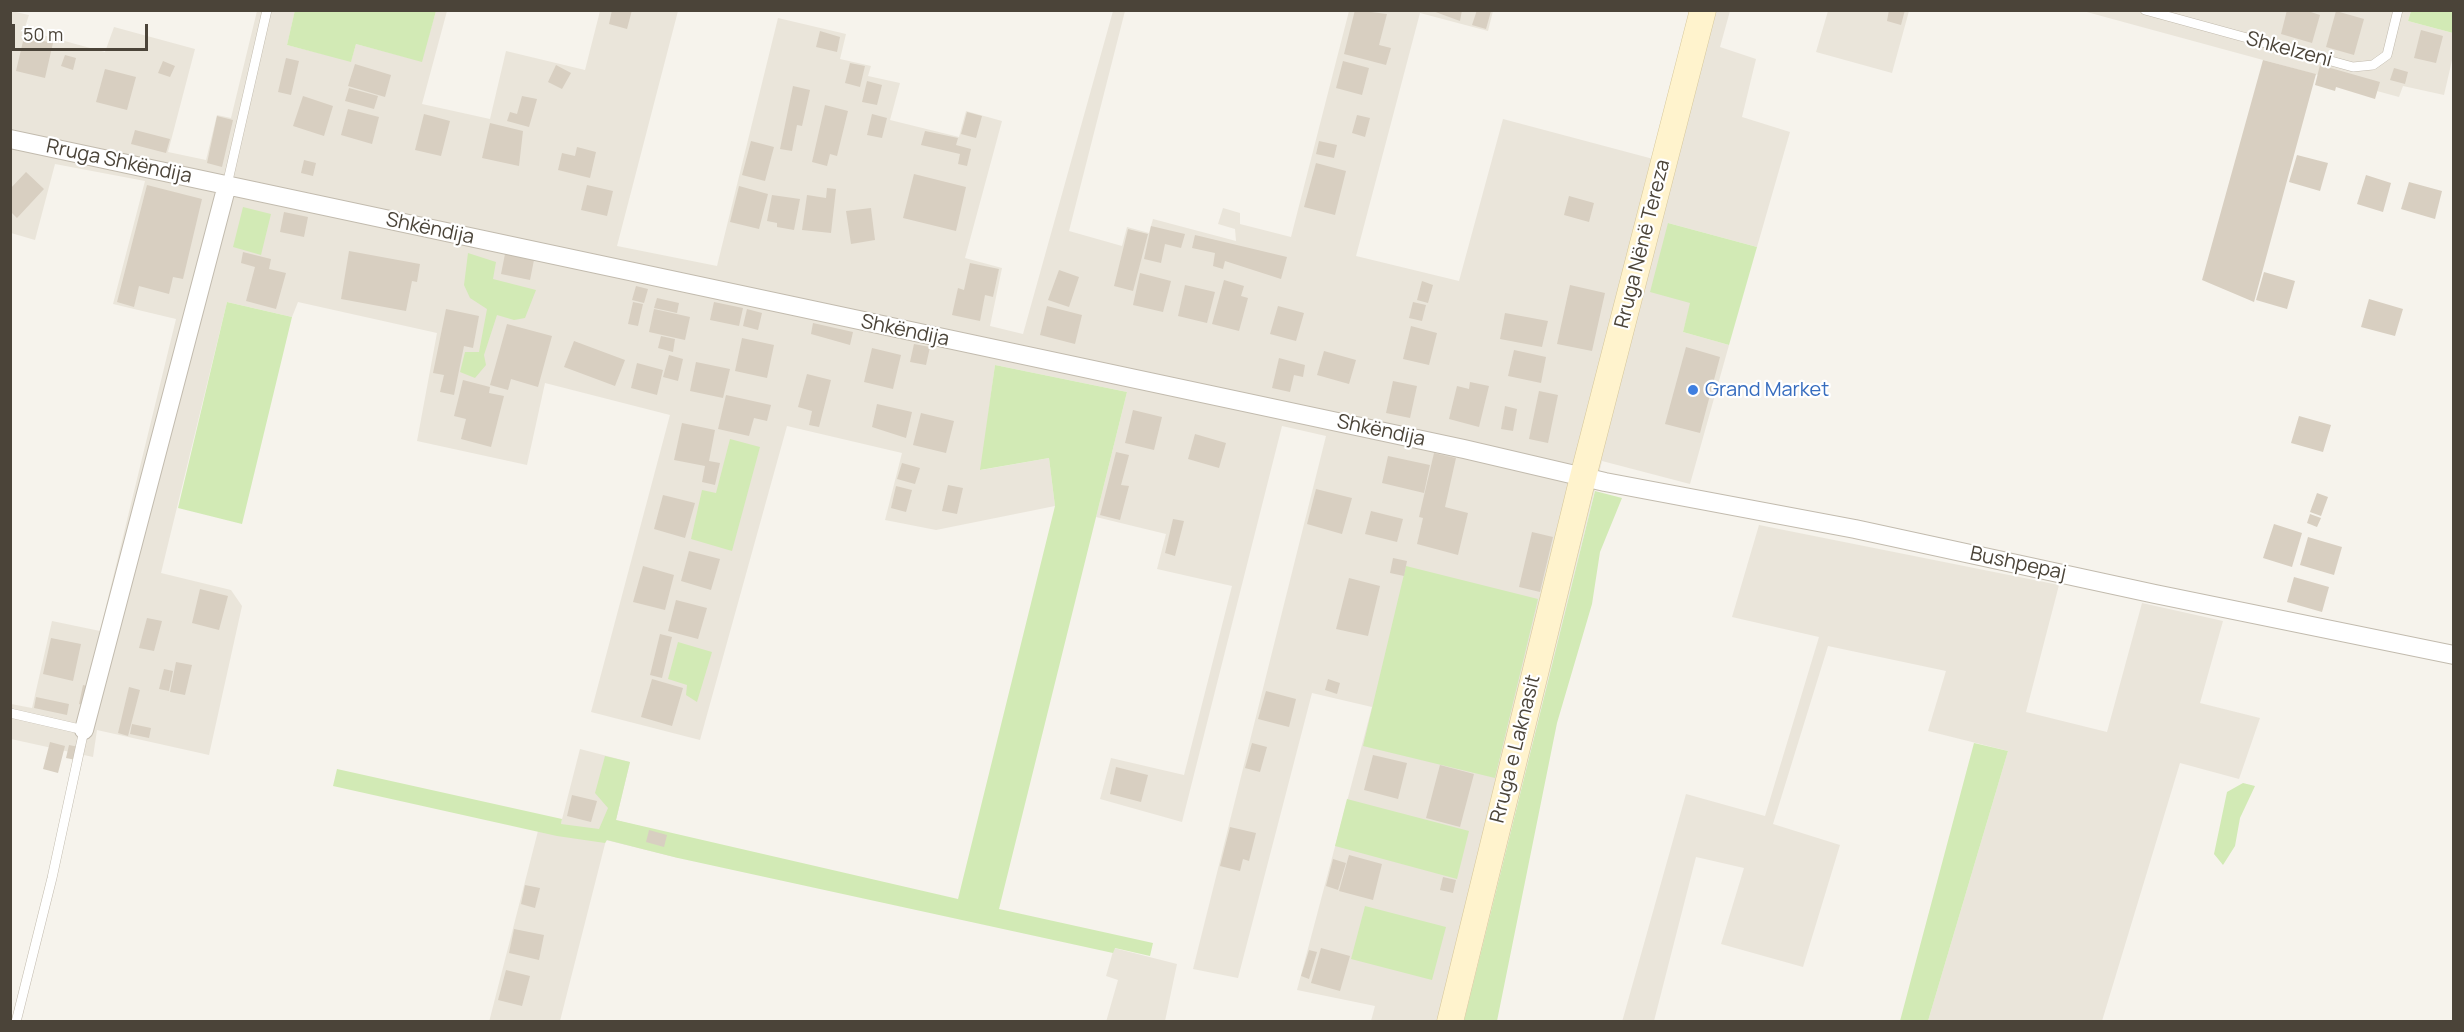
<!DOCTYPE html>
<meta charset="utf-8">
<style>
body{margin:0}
#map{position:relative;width:2464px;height:1032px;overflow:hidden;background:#f6f3ec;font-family:Manrope,sans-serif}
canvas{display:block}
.frame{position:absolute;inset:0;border:12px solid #4b4439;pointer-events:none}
.scale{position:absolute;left:12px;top:24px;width:136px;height:27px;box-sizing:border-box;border:3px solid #4b4439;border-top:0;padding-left:8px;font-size:18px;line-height:21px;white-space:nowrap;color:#4b4439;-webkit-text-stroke:4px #fff;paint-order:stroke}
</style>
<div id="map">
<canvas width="2464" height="1032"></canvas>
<div class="frame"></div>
<div class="scale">50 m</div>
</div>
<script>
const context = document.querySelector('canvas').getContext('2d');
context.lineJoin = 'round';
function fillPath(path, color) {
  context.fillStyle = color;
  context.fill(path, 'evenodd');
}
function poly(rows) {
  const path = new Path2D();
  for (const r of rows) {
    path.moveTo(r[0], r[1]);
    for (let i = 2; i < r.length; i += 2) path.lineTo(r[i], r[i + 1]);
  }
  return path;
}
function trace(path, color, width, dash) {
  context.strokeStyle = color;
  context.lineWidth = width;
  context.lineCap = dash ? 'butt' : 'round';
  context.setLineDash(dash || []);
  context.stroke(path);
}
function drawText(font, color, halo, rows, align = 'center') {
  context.font = font + ' Manrope,sans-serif';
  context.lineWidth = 4.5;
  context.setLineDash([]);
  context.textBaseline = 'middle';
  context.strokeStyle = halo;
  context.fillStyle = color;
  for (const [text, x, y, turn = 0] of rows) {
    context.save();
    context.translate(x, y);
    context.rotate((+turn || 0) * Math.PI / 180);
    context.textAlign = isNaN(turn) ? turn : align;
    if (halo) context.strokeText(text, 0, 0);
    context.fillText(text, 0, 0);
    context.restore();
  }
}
fillPath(poly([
 [11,11,29,15,24,30,105,52,114,27,195,49,168,152,206,160,217,115,231,118,257,11,295,11,287,45,351,61,356,44,421,61,436,11,447,11,422,104,490,119,506,51,585,70,600,11,678,11,617,246,717,266,778,18,846,34,840,59,871,66,868,76,900,83,890,120,959,137,966,111,1002,121,965,258,1002,268,990,326,1023,334,1113,11,1125,11,1069,231,1122,246,1127,227,1149,233,1153,219,1236,241,1235,229,1218,224,1223,208,1240,213,1240,224,1291,237,1349,11,1493,11,1488,31,1420,13,1356,256,1459,281,1503,119,1657,160,1696,11,1730,11,1720,47,1756,59,1742,117,1790,132,1757,247,1668,223,1691,303,1683,332,1729,345,1690,484,1602,461,1464,1021,1371,1021,1375,1006,1297,990,1372,707,1312,693,1238,978,1193,969,1326,436,1282,426,1182,822,1100,799,1111,758,1184,775,1232,586,1157,569,1166,534,1096,517,1127,392,995,365,981,470,1049,458,1055,506,936,530,885,520,902,453,787,426,700,740,591,712,670,415,545,383,527,465,417,441,437,333,298,302,292,317,227,302,161,573,231,590,242,606,209,755,97,730,93,757,11,739,11,704,32,708,52,621,100,631,176,319,113,304,145,181,55,164,35,240,11,233],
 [1828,11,1909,11,1892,73,1816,52],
 [2083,11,2411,11,2408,21,2453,33,2453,56,2444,95,2403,86,2399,97],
 [1759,525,2059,585,2026,712,2107,732,2142,603,2223,621,2200,703,2260,718,2239,779,2180,763,2102,1021,1928,1021,2008,751,1928,731,1946,671,1828,646,1773,824,1840,845,1803,967,1721,944,1744,868,1696,857,1654,1021,1622,1022,1686,794,1765,816,1819,637,1732,617],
 [580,749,630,762,616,820,683,837,678,858,606,840,560,1021,489,1022,538,831,558,835],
 [1114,948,1177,964,1165,1021,1106,1022,1118,980,1106,976]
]), '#eae5da');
fillPath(poly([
 [295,10,436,10,436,11,422,62,356,44,351,62,287,45],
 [2411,11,2453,11,2453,33,2408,21],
 [243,207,271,214,261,255,233,247],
 [1668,223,1757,247,1729,345,1683,332,1690,303,1650,292],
 [468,253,496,262,493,279,536,290,525,318,514,320,497,315,484,355,486,365,475,378,460,372,465,352,479,352,487,309,470,298,464,285],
 [227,302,292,317,242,524,178,508],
 [995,365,1127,392,999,909,1153,943,1150,956,1115,948,1113,953,678,858,607,840,605,843,557,836,333,786,337,769,562,819,561,824,599,829,608,808,595,793,605,756,630,762,616,820,958,899,1055,506,1049,458,980,470],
 [730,439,760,447,732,551,691,539,702,490,716,493],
 [1595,491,1622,498,1600,552,1592,604,1557,723,1497,1021,1464,1021],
 [1406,566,1538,599,1495,778,1363,746],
 [678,642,712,652,697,702,686,695,687,685,668,679],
 [1974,743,2008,751,1928,1021,1900,1021],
 [2243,783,2255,786,2240,818,2235,846,2223,865,2214,854,2227,792],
 [1347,799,1469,831,1457,879,1335,846],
 [1365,906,1446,927,1432,980,1351,959]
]), '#d2eab5');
fillPath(poly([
 [612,10,632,10,627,29,609,24],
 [1355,10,1387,14,1379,45,1391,48,1386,65,1344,54],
 [1430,10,1462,10,1460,21],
 [1477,10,1491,11,1486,29,1472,25],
 [1889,10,1905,10,1901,25,1887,21],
 [2287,10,2305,10,2320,15,2312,43,2281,34],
 [2336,11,2364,19,2354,55,2326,47],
 [2421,30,2443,36,2436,63,2414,58],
 [820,31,840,37,837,52,816,47],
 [24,37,53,43,45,78,16,71],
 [65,55,76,58,73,70,61,66],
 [286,58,299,61,291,95,278,92],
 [2263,60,2316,74,2254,302,2202,280],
 [163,61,175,66,170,77,158,73],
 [1343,61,1369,68,1362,95,1336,88],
 [850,63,865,66,860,87,845,83],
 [355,64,391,75,385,97,348,86],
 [556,65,571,73,562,89,548,82],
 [2320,65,2380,82,2375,99,2336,87,2335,91,2315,85],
 [2394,68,2408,72,2405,84,2390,80],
 [105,69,136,77,127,110,96,102],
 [867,81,882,85,877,105,862,102],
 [793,86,810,90,802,126,797,125,792,151,780,149],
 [349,88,378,96,374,109,345,101],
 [303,96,333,106,324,136,293,126],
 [522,96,537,99,529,127,507,121,510,112,517,114],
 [825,105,848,111,837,156,830,154,827,166,812,162],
 [348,109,379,117,372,144,341,135],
 [967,112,982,116,976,138,961,134],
 [424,114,450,121,441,156,415,150],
 [872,114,887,118,882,138,867,135],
 [1357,115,1370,118,1365,137,1352,133],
 [217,116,233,120,222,167,207,163],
 [490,123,523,131,519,166,482,158],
 [135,130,170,139,166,153,131,144],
 [925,131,958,138,956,145,971,149,967,166,958,164,960,154,921,145],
 [751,141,774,147,765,181,742,175],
 [1319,141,1337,145,1334,158,1316,154],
 [577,147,596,152,590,178,558,170,562,153,575,156],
 [2297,155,2328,163,2320,191,2289,182],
 [304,160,316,163,313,176,301,173],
 [1316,163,1346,171,1335,215,1304,207],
 [26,172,44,189,17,218,10,211,10,189],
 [914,174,966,187,956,231,903,218],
 [2366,175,2391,183,2383,212,2357,204],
 [2409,182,2442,191,2435,219,2401,209],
 [147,185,202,199,183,279,173,277,169,294,139,286,134,307,117,302],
 [587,185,613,191,607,216,581,210],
 [739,186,768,194,759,229,730,222],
 [827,188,836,189,831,233,802,230,807,195,826,198],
 [772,195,800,199,794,230,777,227,777,223,767,221],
 [1569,196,1594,203,1589,222,1564,215],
 [871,208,875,240,851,244,846,211],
 [284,212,308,217,304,237,280,232],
 [1151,226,1185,234,1181,248,1165,244,1161,263,1144,259],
 [1128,229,1148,234,1133,291,1114,286],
 [1195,235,1287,257,1281,279,1225,261,1223,269,1213,266,1215,253,1192,248],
 [349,251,420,264,417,282,412,281,406,311,341,299],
 [243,252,271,259,269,269,286,273,276,309,246,301,255,267,241,263],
 [505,254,534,260,530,280,501,274],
 [970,263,999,269,993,297,985,295,980,321,952,315,958,288,964,290],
 [1059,270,1079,277,1069,307,1048,300],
 [2264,272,2295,281,2287,309,2256,300],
 [1140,273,1171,281,1163,312,1133,305],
 [1224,280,1244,286,1241,296,1248,298,1239,331,1212,324],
 [1422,281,1433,285,1428,303,1417,300],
 [1185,285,1215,292,1207,323,1178,316],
 [1570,285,1605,293,1592,351,1557,344],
 [636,286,648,289,644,303,632,300],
 [657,298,679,303,677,313,654,308],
 [2369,299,2403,309,2395,336,2361,327],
 [633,302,643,304,638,326,628,324],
 [714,302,743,308,739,326,710,320],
 [1413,302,1426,305,1422,321,1409,318],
 [1047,306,1082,315,1075,344,1040,335],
 [1278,306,1304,313,1296,341,1270,334],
 [446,309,479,316,473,348,464,346,454,395,440,392,444,375,433,373],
 [654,309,690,317,685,340,649,332],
 [747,309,762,313,758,330,743,326],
 [1505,313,1548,321,1542,347,1500,339],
 [813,323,853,332,850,345,811,334],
 [507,324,552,336,538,387,511,379,508,390,490,385],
 [1411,326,1437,333,1429,365,1403,359],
 [661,336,675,339,673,352,658,348],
 [742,338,774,345,767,378,735,371],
 [574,341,625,360,615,386,564,367],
 [914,344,930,347,926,365,910,362],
 [1686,347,1720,357,1700,433,1665,424],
 [872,348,901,355,893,389,864,382],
 [1514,350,1546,357,1541,383,1508,376],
 [1324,351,1356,360,1349,384,1317,375],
 [669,355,683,359,678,381,663,377],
 [1279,358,1305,365,1303,377,1294,375,1290,392,1272,388],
 [696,362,730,369,723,398,690,391],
 [637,363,663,370,657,395,631,388],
 [807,374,831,380,819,427,809,425,812,411,798,407],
 [463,380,490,387,489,393,504,396,491,447,461,439,466,419,454,416],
 [1393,381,1417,386,1410,418,1386,413],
 [1470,382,1489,386,1479,427,1449,419,1457,386,1469,389],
 [1539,391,1558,395,1548,443,1529,439],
 [726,395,771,405,767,421,754,418,749,436,718,429],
 [877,404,912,412,906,438,872,427],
 [1505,406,1517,409,1513,431,1501,429],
 [1133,410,1162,417,1154,450,1125,443],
 [921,413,954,421,946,453,913,445],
 [2299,416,2331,425,2323,452,2291,443],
 [682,423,715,430,709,461,720,463,715,485,702,482,705,466,674,460],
 [1195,434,1226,443,1219,468,1188,459],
 [1116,452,1129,455,1121,485,1129,486,1120,520,1100,515],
 [1434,453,1456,458,1445,507,1468,513,1458,555,1417,544,1423,518,1419,517],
 [1388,456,1430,465,1424,493,1382,483],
 [902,463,920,468,915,484,897,479],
 [948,485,963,488,957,514,942,511],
 [896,486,912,490,906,512,891,508],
 [1316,489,1352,498,1342,534,1307,524],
 [2317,493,2328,497,2321,516,2310,512],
 [663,495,695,503,685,538,654,529],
 [1371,511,1403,519,1397,542,1365,534],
 [2310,514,2321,518,2317,527,2307,523],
 [1173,519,1184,521,1175,556,1165,553],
 [2274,524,2302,533,2292,567,2263,558],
 [1532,532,1553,537,1540,592,1519,587],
 [2308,537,2342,547,2334,575,2300,565],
 [689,551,720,559,711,590,681,581],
 [1393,558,1407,561,1404,576,1390,573],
 [643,566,674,575,665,610,633,602],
 [2294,577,2329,587,2322,612,2287,602],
 [1349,578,1380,586,1368,636,1336,629],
 [200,589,228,596,219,630,192,623],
 [676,600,707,608,698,639,668,631],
 [147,618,162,621,154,651,139,648],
 [660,634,672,637,662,678,650,675],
 [51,638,81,644,73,681,43,674],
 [176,662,192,665,185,695,170,692],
 [164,669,173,671,169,691,159,689],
 [652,679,683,688,672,726,641,717],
 [1328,679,1340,683,1337,694,1325,690],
 [83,685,94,688,89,707,79,704],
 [129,687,140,690,128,736,118,733],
 [1266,691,1296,699,1289,727,1258,719],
 [36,697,69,704,67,715,34,708],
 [132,724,151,728,149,738,130,734],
 [50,742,65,746,58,773,43,769],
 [1252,743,1267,747,1260,772,1245,768],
 [69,745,79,747,76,760,66,758],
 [1373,755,1407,763,1398,799,1364,790],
 [1440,765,1474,774,1460,827,1426,818],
 [1116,767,1148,775,1141,802,1110,794],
 [572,795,597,801,591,822,567,816],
 [1230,827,1256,833,1249,861,1243,859,1240,871,1220,866],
 [649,830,667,835,664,847,646,842],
 [1349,855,1382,864,1373,900,1339,891],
 [1333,859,1346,863,1338,890,1326,886],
 [1443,877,1456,880,1453,893,1440,890],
 [525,885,540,888,535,908,521,904],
 [514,929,544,935,539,960,509,953],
 [1321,948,1350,956,1340,991,1311,983],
 [1309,950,1317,952,1309,979,1301,976],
 [506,970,530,976,522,1006,498,1000]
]), '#d8cfc1');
const service = poly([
 [2145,10,2353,67,2373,65,2387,55,2398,10],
 [227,185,267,10],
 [10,713,84,730,52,878,16,1022]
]);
const minor = poly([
 [10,139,1464,449,1605,482,1855,529,2155,594,2454,655],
 [84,730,227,185]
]);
const secondary = poly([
 [1450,1022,1583,477,1703,10]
]);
trace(service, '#c2bbae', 10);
trace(minor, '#c2bbae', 20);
trace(secondary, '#d6c79b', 27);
trace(service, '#fff', 9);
trace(minor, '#fff', 18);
trace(secondary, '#fff3cd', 26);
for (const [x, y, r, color] of [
 [1693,390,6,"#3f7fe0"]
]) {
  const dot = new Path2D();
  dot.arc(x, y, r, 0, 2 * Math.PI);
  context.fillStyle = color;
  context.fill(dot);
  trace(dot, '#fff', 2);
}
drawText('20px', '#4b4439', '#fff', [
 ["Shkelzeni",2289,50,15],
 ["Rruga Shkëndija",119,162,12],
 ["Shkëndija",430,229,12],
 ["Rruga Nënë Tereza",1643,244,-76],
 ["Shkëndija",905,331,12],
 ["Shkëndija",1381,431,12],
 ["Bushpepaj",2018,564,12],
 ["Rruga e Laknasit",1516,749,-76]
]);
drawText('20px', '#366cbe', '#fff', [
 ["Grand Market",1705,390]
], 'left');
</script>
